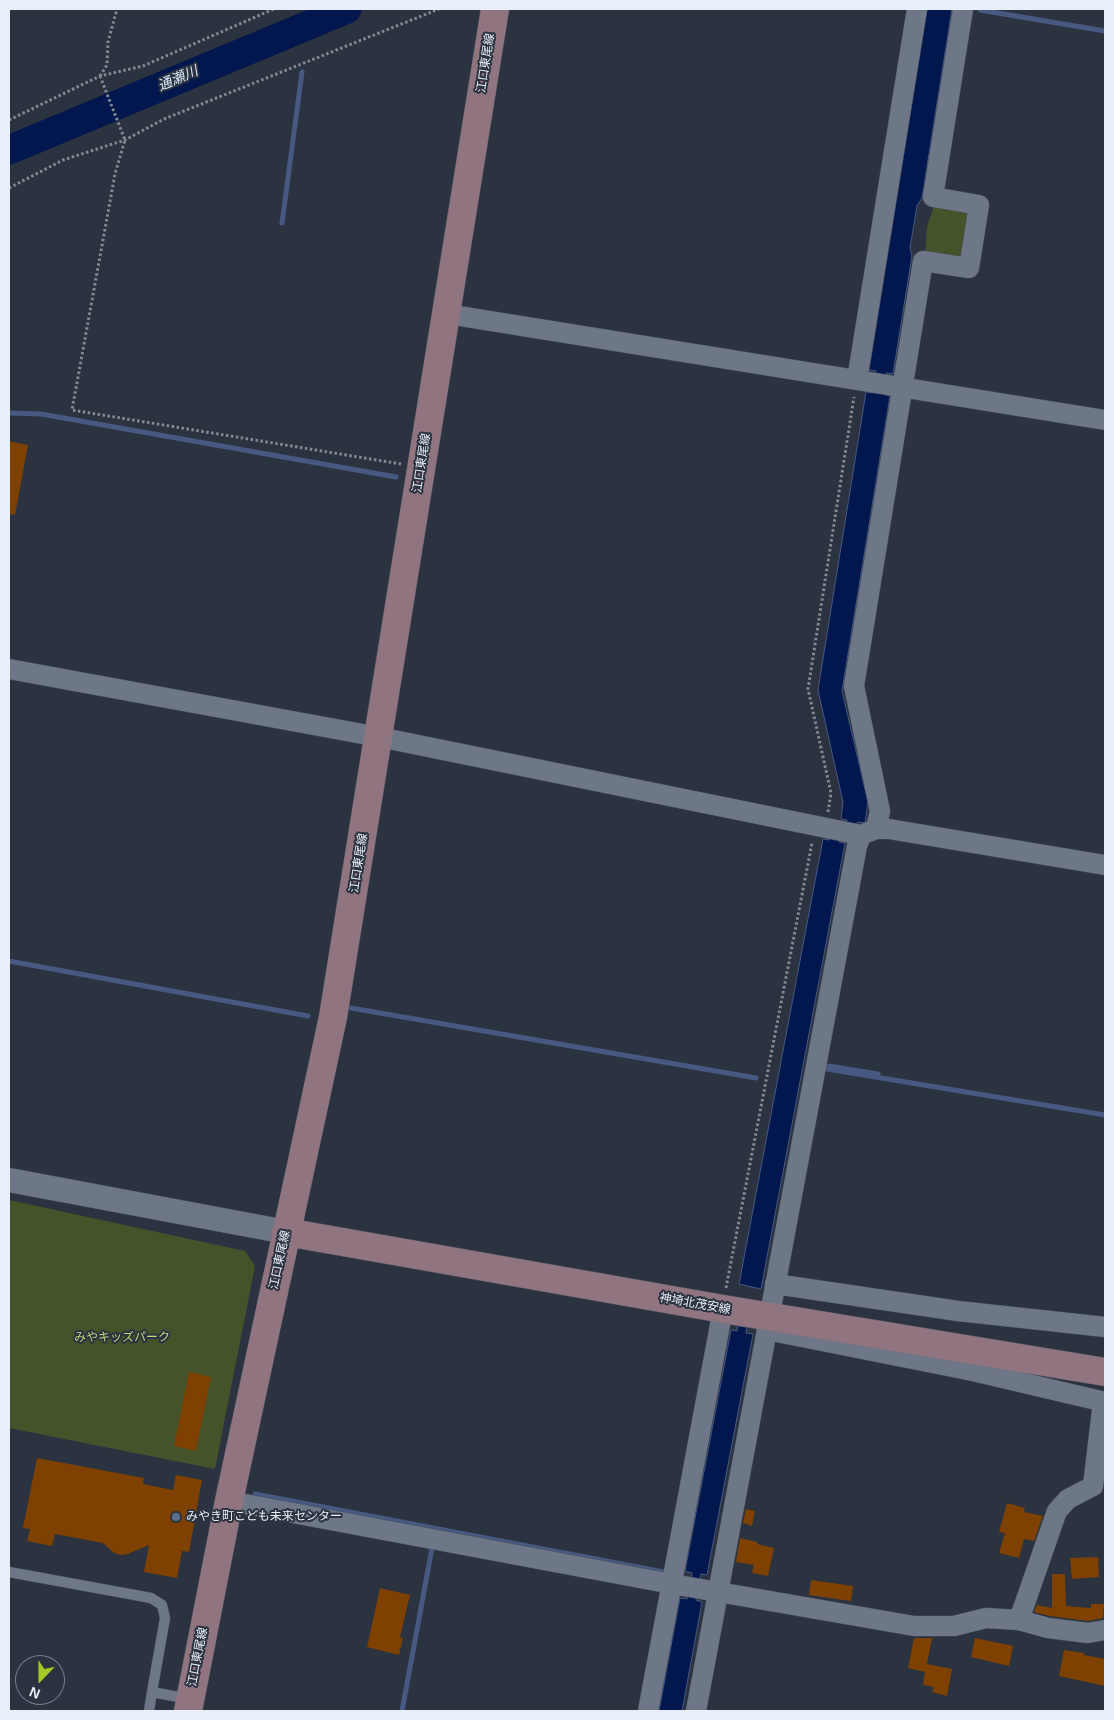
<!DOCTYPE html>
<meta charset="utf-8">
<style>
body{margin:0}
#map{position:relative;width:1114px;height:1720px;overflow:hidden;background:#2b3340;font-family:Helvetica,sans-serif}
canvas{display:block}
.frame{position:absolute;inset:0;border:10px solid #e9eff8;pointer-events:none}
.north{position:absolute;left:15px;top:1655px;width:50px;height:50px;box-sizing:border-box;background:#2b3340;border:1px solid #777e8a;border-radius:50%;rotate:202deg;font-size:14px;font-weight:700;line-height:20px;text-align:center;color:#e9eff8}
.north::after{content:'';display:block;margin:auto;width:18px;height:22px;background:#a5c824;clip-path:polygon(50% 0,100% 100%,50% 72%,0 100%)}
</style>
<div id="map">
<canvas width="1114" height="1720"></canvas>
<div class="frame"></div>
<div class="north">N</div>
</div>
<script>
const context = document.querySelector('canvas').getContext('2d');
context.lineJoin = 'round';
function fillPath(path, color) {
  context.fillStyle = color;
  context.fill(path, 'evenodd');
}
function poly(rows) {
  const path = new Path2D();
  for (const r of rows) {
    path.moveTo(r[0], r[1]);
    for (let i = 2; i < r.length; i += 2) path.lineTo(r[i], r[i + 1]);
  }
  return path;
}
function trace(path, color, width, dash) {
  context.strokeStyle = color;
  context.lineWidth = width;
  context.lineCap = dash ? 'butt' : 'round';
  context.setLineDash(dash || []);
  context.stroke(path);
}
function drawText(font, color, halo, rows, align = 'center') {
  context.font = font + ' Helvetica,"Noto Sans JP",sans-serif';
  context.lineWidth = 4;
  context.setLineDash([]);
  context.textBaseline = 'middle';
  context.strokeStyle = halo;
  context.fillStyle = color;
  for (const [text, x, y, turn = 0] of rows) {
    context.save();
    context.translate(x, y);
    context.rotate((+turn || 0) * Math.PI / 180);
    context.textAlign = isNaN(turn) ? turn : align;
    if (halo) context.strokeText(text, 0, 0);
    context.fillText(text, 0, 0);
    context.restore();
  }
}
fillPath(poly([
 [935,202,966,209,972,217,964,256,954,262,925,256,927,227],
 [9,1200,245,1251,255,1266,215,1469,9,1428]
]), '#45532b');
const water = poly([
 [927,9,952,9,922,198,917,206,910,248,912,256,893,374,886,373,883,394,890,396,842,691,868,802,865,823,858,822,840,838,839,842,845,843,761,1289,739,1284,823,839,829,840,830,836,847,822,847,820,841,819,843,802,818,690,866,392,873,393,876,371,869,370,927,9],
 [738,1326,747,1327,746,1333,753,1334,707,1575,701,1574,696,1600,702,1602,682,1711,659,1711,680,1598,687,1599,692,1573,685,1571,731,1330,737,1331,738,1326]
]);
fillPath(water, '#01174e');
trace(water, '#475881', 1);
trace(poly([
 [980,10,1105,31],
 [282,223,302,72],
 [9,413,41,414,396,477],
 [9,961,308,1016],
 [351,1008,756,1078],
 [829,1066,878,1074],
 [827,1069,1105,1115],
 [255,1494,664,1572],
 [402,1711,432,1548]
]), '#475881', 5);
trace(poly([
 [9,150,347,9]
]), '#01174e', 29);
fillPath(poly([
 [9,441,28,445,15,515,9,514],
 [189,1372,211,1377,196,1451,174,1446],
 [37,1458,144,1478,143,1484,173,1490,176,1475,202,1480,189,1552,182,1551,177,1578,144,1572,149,1545,128,1554,121,1555,114,1553,103,1543,55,1534,52,1546,27,1541,30,1529,23,1528],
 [1007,1503,1025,1508,1024,1512,1043,1516,1034,1541,1024,1539,1019,1558,999,1553,1005,1533,999,1532],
 [746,1509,755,1511,752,1526,743,1523],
 [740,1538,757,1542,757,1544,774,1548,768,1576,752,1573,754,1565,736,1562],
 [1098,1557,1099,1577,1072,1579,1070,1558],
 [1052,1574,1065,1574,1066,1606,1091,1608,1091,1604,1104,1604,1103,1618,1088,1621,1050,1616,1034,1612,1037,1605,1052,1608],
 [811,1580,853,1586,851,1601,809,1595],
 [380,1588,410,1595,400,1637,403,1638,399,1655,367,1647],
 [914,1638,932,1638,927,1664,952,1669,947,1696,932,1692,934,1687,923,1685,925,1672,908,1668],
 [975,1638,1013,1646,1009,1666,971,1657],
 [1064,1650,1084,1653,1084,1655,1105,1659,1105,1686,1059,1676]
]), '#7e4101');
const service = poly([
 [9,1572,151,1598,162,1605,165,1618,152,1692],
 [149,1711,152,1692,189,1699]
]);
const minor = poly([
 [447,314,1105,420],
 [857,380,917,9],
 [9,669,379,737,861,835,876,829,889,829,1105,865],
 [876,829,880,811,854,686,923,261,969,268,979,205,933,197,963,9],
 [775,1284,958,1311,1105,1327],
 [767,1330,973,1371,1105,1402],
 [229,1501,672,1584,914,1626,954,1626,986,1618,1019,1620,1048,1628,1088,1633,1105,1630],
 [1019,1620,1057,1511,1068,1499,1093,1486,1103,1402],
 [648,1711,723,1309],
 [696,1711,857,846,861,835]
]);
const tertiary = poly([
 [9,1180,286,1232]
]);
const secondary = poly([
 [286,1232,723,1309,1105,1372],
 [188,1711,229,1501,333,1017,495,9]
]);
trace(service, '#4b515d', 11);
trace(minor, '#4b515d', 21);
trace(tertiary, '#4b515d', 25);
trace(secondary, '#4b515d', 29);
trace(poly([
 [100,76,125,140,115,174,72,410,401,464],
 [100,76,107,65,108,42,117,9],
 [9,120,100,76,143,66,274,9],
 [9,188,63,160,125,140,164,119,439,9],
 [828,812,831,793,808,689,854,397],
 [726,1288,812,843]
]), '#828994', 3, [2.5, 2.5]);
trace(service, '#6e7787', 10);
trace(minor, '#6e7787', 20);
trace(tertiary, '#6e7787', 24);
trace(secondary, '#907480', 28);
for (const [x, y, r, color] of [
 [176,1517,5,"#5c6f8a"]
]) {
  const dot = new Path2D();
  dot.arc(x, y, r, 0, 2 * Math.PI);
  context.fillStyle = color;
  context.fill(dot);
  trace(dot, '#2b3340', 2);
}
drawText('12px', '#e9eff8', '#2b3340', [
 ["江口東尾線",486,63,-81],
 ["江口東尾線",422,463,-81],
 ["江口東尾線",359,863,-81],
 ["江口東尾線",280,1260,-78],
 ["神埼北茂安線",695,1304,10],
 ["江口東尾線",198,1657,-79]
]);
drawText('12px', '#b9dc76', '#2b3340', [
 ["みやキッズパーク",122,1338]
]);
drawText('12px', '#e9eff8', '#2b3340', [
 ["みやき町こども未来センター",186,1517]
], 'left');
drawText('italic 14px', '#d9e4f6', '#2b3340', [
 ["通瀬川",178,79,-23]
]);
</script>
